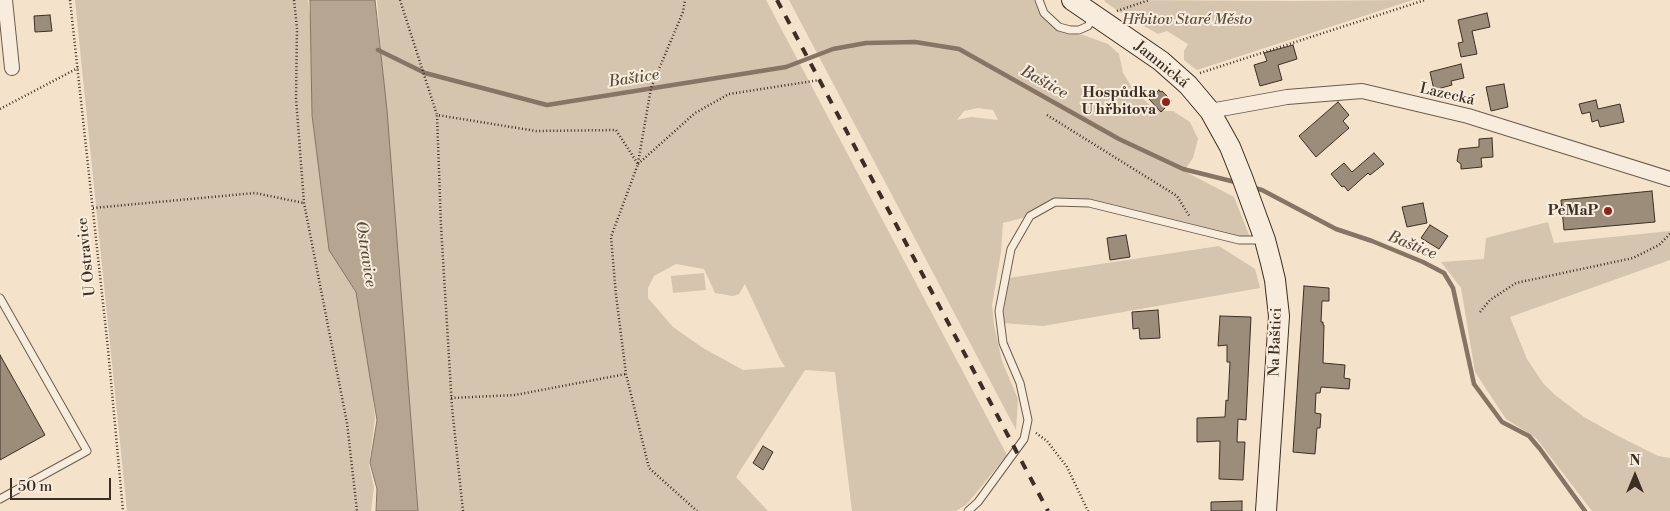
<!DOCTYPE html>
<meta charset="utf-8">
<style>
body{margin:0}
#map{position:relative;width:1670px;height:511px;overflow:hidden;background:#f4e3ca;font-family:"Libre Bodoni",serif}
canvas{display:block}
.north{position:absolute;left:1610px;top:451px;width:50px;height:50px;-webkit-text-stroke:4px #f8eddd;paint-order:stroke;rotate:0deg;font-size:14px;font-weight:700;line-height:20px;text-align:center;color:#3d2e23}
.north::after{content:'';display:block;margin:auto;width:18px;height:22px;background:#3d2e23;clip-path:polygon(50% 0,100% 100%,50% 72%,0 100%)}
.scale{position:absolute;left:10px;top:478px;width:101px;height:22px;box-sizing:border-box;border:2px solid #3d2e23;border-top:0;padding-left:6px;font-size:15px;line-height:18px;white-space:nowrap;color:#3d2e23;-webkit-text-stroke:4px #f8eddd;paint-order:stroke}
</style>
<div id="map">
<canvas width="1670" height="511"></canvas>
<div class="north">N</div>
<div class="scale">50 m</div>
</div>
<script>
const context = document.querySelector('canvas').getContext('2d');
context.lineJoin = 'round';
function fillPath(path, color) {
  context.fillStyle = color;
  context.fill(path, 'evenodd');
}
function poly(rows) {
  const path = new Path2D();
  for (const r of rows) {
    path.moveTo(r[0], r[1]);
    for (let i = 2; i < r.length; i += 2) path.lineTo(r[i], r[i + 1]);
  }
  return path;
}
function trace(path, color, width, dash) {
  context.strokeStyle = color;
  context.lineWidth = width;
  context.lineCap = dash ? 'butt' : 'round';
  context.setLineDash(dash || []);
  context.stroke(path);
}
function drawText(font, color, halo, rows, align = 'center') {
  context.font = font + ' "Libre Bodoni",serif';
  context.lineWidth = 4;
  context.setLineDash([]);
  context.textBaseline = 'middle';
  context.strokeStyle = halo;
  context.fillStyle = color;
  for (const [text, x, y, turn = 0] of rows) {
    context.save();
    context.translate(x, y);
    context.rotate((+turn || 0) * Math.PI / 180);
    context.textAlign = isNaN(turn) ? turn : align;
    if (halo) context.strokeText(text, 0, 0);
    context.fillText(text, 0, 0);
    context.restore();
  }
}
fillPath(poly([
 [75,0,308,0,311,24,312,115,329,250,356,292,368,348,375,418,369,465,374,487,371,511,127,511],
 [377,0,766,0,1007,455,967,504,956,511,852,511,835,372,805,370,736,477,768,511,418,511],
 [676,264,704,269,715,293,733,296,739,294,745,284,779,357,785,367,743,370,703,348,673,327,648,298,648,288,654,276],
 [789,0,1034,0,1041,14,1061,30,1071,35,1083,35,1108,44,1119,54,1123,73,1133,89,1153,108,1166,111,1173,111,1190,122,1198,139,1193,158,1184,171,1234,197,1251,240,1089,203,1055,203,1030,216,1003,223,1001,252,992,305,994,325,1002,361,1018,399,1016,430],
 [978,108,993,110,998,120,971,117,957,120,964,111],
 [1105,0,1294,1,1413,0,1197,70,1184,60,1184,51,1188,44,1167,31,1158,34,1118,11,1104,1],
 [1548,222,1554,243,1670,231,1670,260,1510,317,1527,359,1543,383,1555,395,1584,417,1618,436,1658,456,1670,458,1670,511,1592,511,1536,438,1506,419,1475,372,1461,288,1441,262,1484,259,1486,238],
 [1219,246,1255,269,1260,288,1043,326,1002,323,1009,278],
 [704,273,706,290,673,293,671,276]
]), '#d5c4ae');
const water = poly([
 [310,0,375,0,387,110,418,511,376,511,377,489,370,463,377,420,356,292,329,250,312,115,310,0]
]);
fillPath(water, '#b6a591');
trace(water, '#867565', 1);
trace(poly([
 [378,50,425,73,547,105,786,67,833,49,866,43,915,42,959,49,1119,139,1183,169,1239,183],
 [1251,187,1262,190,1336,229,1372,241,1423,262,1444,273,1453,288,1474,384,1502,422,1529,436,1540,449,1585,511]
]), '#867565', 4.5);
const building = poly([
 [1487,13,1490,27,1472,31,1477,54,1461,57,1458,43,1463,42,1458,20,1487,13],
 [50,15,52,31,35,32,34,16,50,15],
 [1293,45,1297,59,1278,65,1282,80,1260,86,1254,65,1267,61,1264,53,1293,45],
 [1461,64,1464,78,1451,81,1452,85,1434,90,1430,72,1461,64],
 [1504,84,1508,107,1491,111,1486,87,1504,84],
 [1159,90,1160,92,1162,91,1172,101,1161,112,1149,99,1159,90],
 [1596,100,1598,109,1620,104,1624,122,1600,127,1598,120,1592,122,1590,112,1582,114,1579,104,1596,100],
 [1338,102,1349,115,1343,121,1349,128,1316,157,1299,136,1338,102],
 [1492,138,1493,157,1481,158,1482,167,1461,169,1461,164,1457,161,1459,149,1479,147,1479,139,1492,138],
 [1374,153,1384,164,1370,175,1368,173,1348,191,1344,186,1342,187,1331,174,1344,163,1352,172,1374,153],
 [1652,191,1655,222,1564,230,1561,200,1652,191],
 [1423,203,1427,223,1407,227,1402,207,1423,203],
 [1430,225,1448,236,1439,249,1421,238,1430,225],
 [1126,235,1130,257,1110,260,1107,238,1126,235],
 [1304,286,1329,288,1329,301,1322,301,1321,322,1323,322,1323,325,1324,325,1323,363,1345,365,1344,378,1350,379,1349,389,1321,387,1320,393,1316,393,1315,413,1321,414,1320,428,1317,428,1315,454,1293,452,1304,286],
 [1158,310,1160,338,1140,339,1139,328,1133,329,1132,312,1158,310],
 [1220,316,1251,317,1246,420,1238,419,1237,442,1245,442,1243,480,1219,479,1220,441,1197,442,1197,418,1225,417,1226,400,1228,401,1230,362,1227,362,1227,345,1218,346,1220,316],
 [0,355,45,435,0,460,0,355],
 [763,446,773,452,763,470,753,463,763,446],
 [1242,501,1242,511,1211,511,1211,502,1242,501]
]);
fillPath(building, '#9c8c7a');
trace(building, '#3d2e23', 1);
const service = poly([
 [1039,0,1044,13,1059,27,1070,30,1079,30,1088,26,1093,18],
 [0,298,87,451,0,499],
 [968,511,978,502,1024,439,1028,420,1020,383,1003,343,999,311,1011,249,1030,216,1055,202,1089,203,1239,240,1262,240]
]);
const minor = poly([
 [5,0,12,68],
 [1210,111,1287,97,1362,91,1468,116,1670,179]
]);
const secondary = poly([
 [1072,0,1161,61,1188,85,1210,111,1230,147,1242,177,1265,240,1271,263,1275,280,1279,316,1266,511]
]);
trace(service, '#6b5b4d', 9);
trace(minor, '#6b5b4d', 16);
trace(secondary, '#3d2e23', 22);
trace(poly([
 [70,0,108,349,123,511],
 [294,0,297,28,296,98,304,203,347,423,357,511],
 [400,0,437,115],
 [1117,11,1149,0],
 [1200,73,1425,0],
 [0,109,78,68],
 [1047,115,1177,196,1190,217],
 [638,163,651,88,683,12,685,0],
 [638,164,695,113,729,94,820,80],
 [93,208,255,193,304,203],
 [1480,312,1490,300,1516,283,1633,258,1659,245,1670,234],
 [451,398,515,395,626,374],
 [1036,433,1047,441,1067,467,1088,511],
 [463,511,452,407,441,226,437,115,536,131,616,130,638,164,611,237,616,295,626,374,649,468,697,511]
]), '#3d2e23', 2.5, [1, 2.5]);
trace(service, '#f8eddd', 7);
trace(minor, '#f8eddd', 14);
trace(secondary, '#f8eddd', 20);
trace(poly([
 [777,0,1048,511]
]), '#3d2e23', 4, [9, 9]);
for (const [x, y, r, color] of [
 [1166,102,5,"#8f2418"],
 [1608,211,5,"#8f2418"]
]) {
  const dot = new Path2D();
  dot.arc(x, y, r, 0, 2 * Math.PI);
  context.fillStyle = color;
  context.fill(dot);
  trace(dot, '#f8eddd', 2);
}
drawText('italic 15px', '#5b4c3f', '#f8eddd', [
 ["Hřbitov Staré Město",1187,20]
]);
drawText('15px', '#3d2e23', '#f8eddd', [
 ["Jamnická",1161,65,39],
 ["Lazecká",1447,95,13],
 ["U Ostravice",87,257,-96],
 ["Na Baštici",1276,342,-88]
]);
drawText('bold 15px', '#3d2e23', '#f8eddd', [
 ["Hospůdka",1156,93],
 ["U hřbitova",1156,110],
 ["PeMaP",1598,211]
], 'right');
drawText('italic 16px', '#5b4c3e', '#f8eddd', [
 ["Baštice",634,79,-9],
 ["Baštice",1044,83,29],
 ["Baštice",1412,246,22],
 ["Ostravice",365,254,81]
]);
</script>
